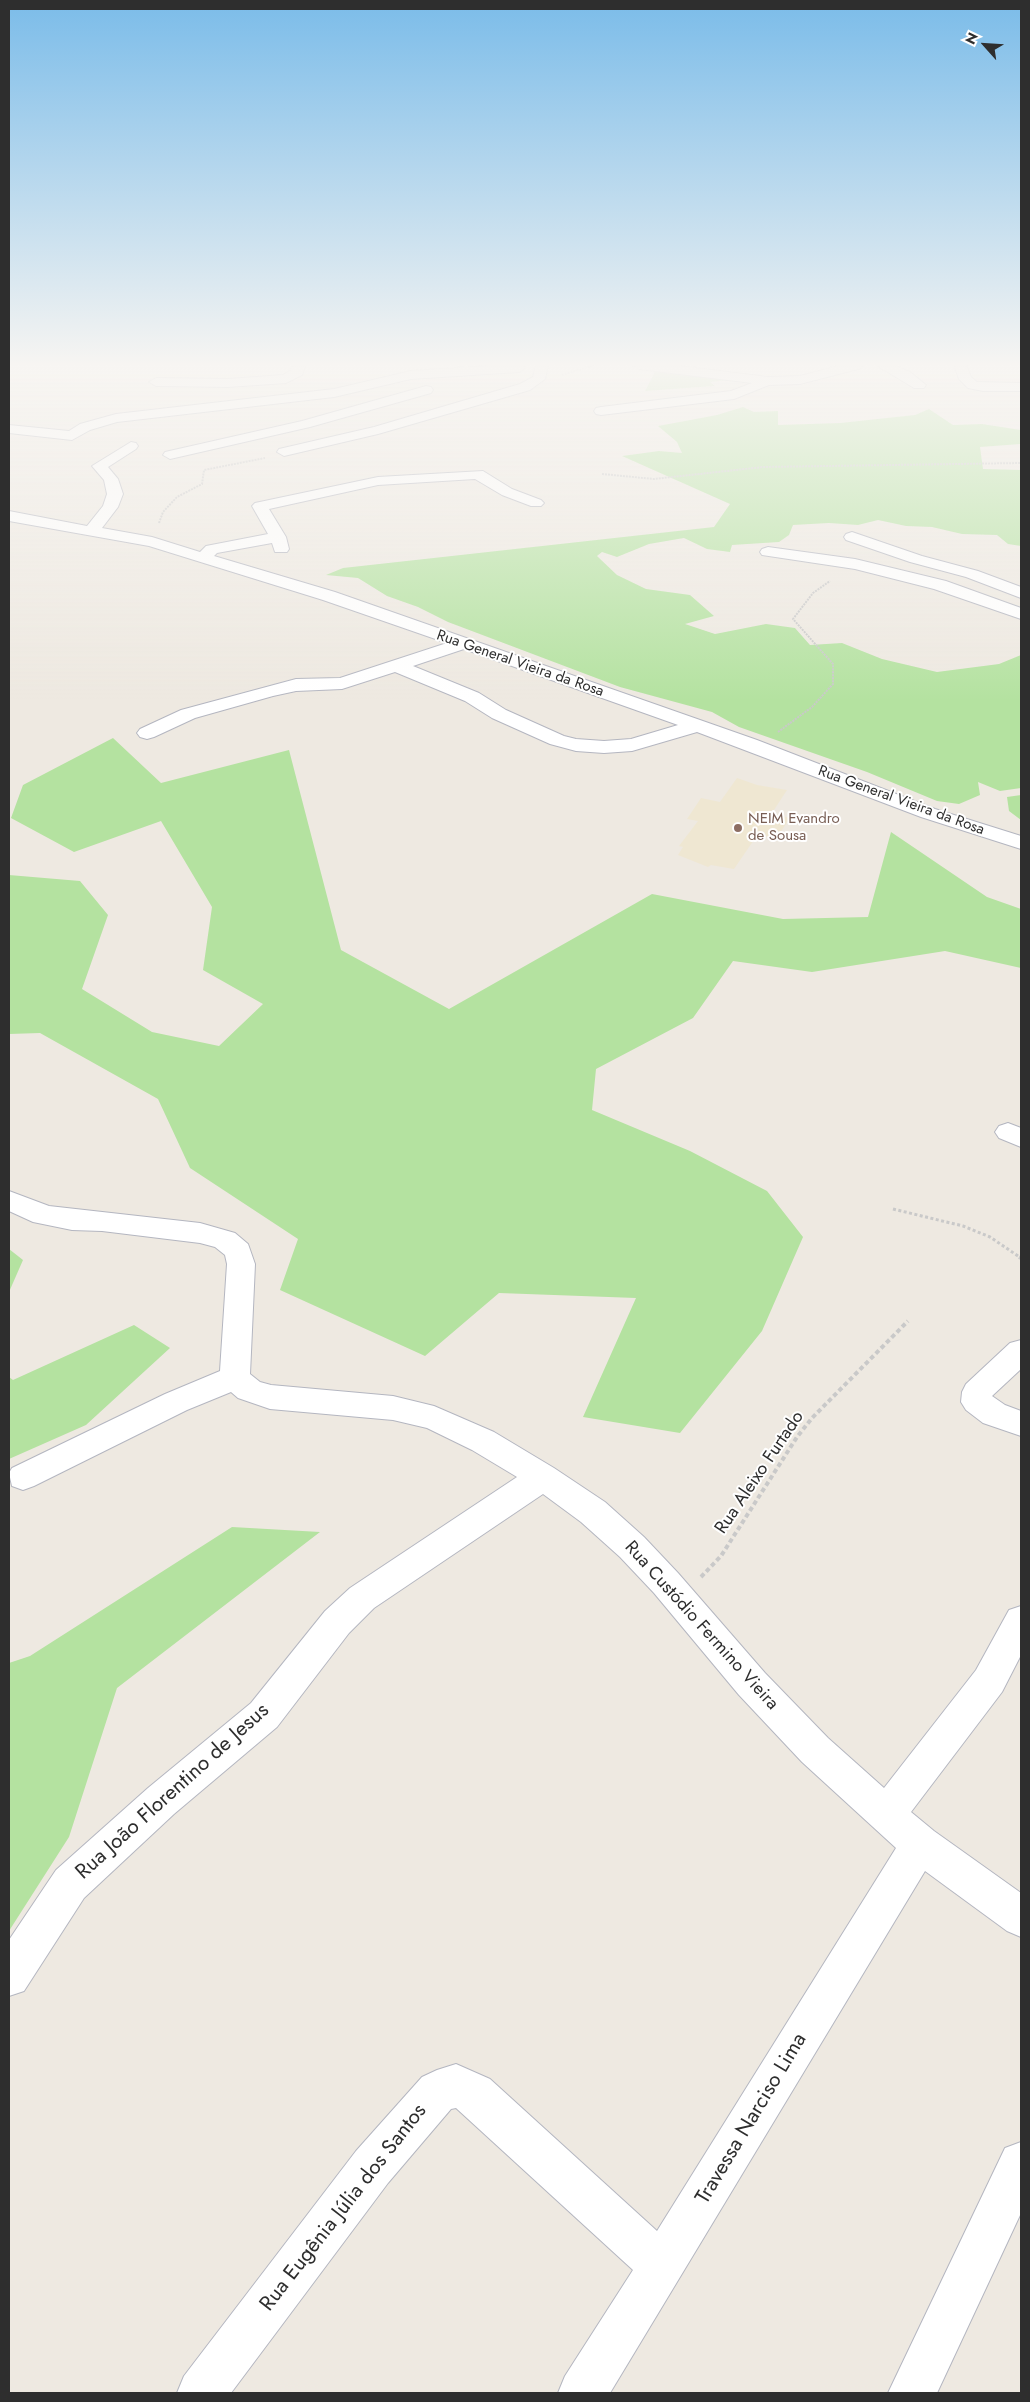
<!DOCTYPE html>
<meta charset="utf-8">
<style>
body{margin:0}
#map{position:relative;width:1030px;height:2402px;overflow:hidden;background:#eee9e1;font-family:Jost,sans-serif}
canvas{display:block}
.frame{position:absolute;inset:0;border:10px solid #2e2e2e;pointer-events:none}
.north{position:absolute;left:960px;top:20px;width:50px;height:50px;-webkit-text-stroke:4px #fff;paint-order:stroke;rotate:296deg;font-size:14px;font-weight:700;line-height:20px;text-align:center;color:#2e2e2e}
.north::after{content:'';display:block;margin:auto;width:18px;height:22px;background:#2e2e2e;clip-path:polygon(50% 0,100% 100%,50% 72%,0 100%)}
</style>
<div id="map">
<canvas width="1030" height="2402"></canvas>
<div class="frame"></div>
<div class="north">N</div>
</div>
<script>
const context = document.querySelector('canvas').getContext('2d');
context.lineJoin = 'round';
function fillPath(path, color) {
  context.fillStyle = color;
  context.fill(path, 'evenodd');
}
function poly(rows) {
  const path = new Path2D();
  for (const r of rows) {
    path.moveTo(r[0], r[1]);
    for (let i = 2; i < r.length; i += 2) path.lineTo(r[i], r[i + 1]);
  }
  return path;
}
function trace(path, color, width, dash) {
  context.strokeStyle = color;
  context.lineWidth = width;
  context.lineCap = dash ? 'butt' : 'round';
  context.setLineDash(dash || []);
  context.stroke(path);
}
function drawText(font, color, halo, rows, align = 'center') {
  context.font = font + ' Jost,sans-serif';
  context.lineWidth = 4;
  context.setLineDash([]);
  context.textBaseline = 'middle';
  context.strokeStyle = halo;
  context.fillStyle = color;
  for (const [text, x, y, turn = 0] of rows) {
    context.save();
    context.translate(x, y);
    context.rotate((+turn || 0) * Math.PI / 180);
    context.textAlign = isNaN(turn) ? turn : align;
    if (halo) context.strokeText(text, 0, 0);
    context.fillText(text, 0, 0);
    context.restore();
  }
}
fillPath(poly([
 [737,778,757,785,787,790,772,813,790,818,776,839,758,834,734,869,711,865,708,867,678,855,683,847,679,846,698,821,687,819,701,798,720,802]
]), '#efe7d2');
fillPath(poly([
 [655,372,727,379,728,380,710,382,715,386,645,391],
 [743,407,754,412,778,411,778,425,840,423,915,415,929,409,953,425,982,424,1021,430,1021,444,980,447,983,469,1021,470,1021,546,1008,544,997,535,962,534,932,527,906,526,878,520,858,525,829,523,793,525,789,535,779,542,732,545,730,552,707,549,684,538,649,544,617,557,602,552,597,556,617,575,646,589,690,595,714,616,685,624,715,634,766,624,795,628,810,645,842,643,882,659,937,672,999,664,1021,655,1021,788,1000,791,978,782,980,795,959,804,937,801,867,772,739,727,712,712,620,687,448,622,418,607,387,596,358,578,326,575,343,568,714,527,730,504,622,456,659,451,682,453,677,442,658,426,717,415],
 [113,738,161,783,289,750,341,950,449,1009,652,894,783,919,868,917,891,832,987,897,1021,909,1021,968,945,951,812,972,733,961,693,1018,596,1069,592,1110,690,1151,767,1191,803,1237,762,1331,680,1433,583,1417,636,1298,499,1293,425,1356,280,1290,298,1239,190,1168,158,1099,40,1033,9,1034,9,875,80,881,108,915,82,989,152,1032,219,1046,263,1004,203,970,212,907,161,821,74,852,11,818,23,785],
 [1021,795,1021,820,1009,811,1007,797],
 [9,1249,23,1260,9,1292],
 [134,1325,170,1348,86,1425,9,1459,9,1377,13,1380],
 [232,1527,320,1532,117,1688,69,1837,9,1931,9,1663,30,1656]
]), '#b4e2a0');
const minor = poly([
 [294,365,306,365,302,375,286,383,228,387,156,386,149,382,156,378,228,379,283,375,291,370,294,365],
 [504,365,523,365,525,368,519,372,411,379,334,397,117,422,90,430,72,440,9,433,9,425,69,431,80,424,116,414,334,389,411,371,504,365],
 [536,365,548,365,545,379,530,390,378,434,284,456,277,452,279,449,374,427,520,384,533,377,536,365],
 [633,365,671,365,768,377,800,376,842,365,863,365,862,368,800,384,769,385,734,399,601,415,596,414,594,411,596,408,601,407,731,391,752,383,639,369,633,365],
 [876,365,893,365,910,372,926,385,924,388,914,388,876,365],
 [954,365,966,365,971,377,977,382,1021,383,1021,391,983,391,968,388,959,379,954,365],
 [426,386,431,387,433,390,431,393,310,427,170,459,163,455,165,452,302,421,426,386],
 [131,442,136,443,138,446,136,449,108,467,118,479,123,494,118,507,102,528,152,537,200,552,206,546,268,534,252,506,255,503,378,477,483,471,512,489,541,500,544,503,541,506,531,506,502,495,475,479,378,485,269,509,286,537,289,549,287,552,275,552,272,543,217,553,214,556,335,592,757,740,935,809,1021,836,1021,849,921,817,697,732,632,751,604,753,576,751,550,744,492,718,465,701,395,672,342,689,296,691,273,696,195,718,154,737,147,739,140,737,137,733,140,729,181,710,296,679,340,678,447,643,323,600,149,546,9,521,9,511,87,526,103,506,107,494,104,480,92,466,131,442],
 [464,649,678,725,631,739,604,741,576,739,564,736,506,710,479,693,413,666,464,649],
 [852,532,922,556,978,571,1021,587,1021,598,966,577,910,562,846,540,844,537,846,534,852,532],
 [768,547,855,559,946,581,1021,608,1021,619,934,589,855,569,762,555,760,552,762,549,768,547],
 [1008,1123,1021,1128,1021,1147,999,1138,995,1132,999,1126,1008,1123],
 [9,1191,49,1206,200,1223,235,1233,248,1244,255,1264,250,1374,260,1382,271,1385,393,1396,434,1406,494,1432,554,1468,605,1502,644,1537,678,1573,765,1673,828,1738,884,1788,976,1670,1009,1610,1021,1606,1021,1655,1002,1692,911,1812,934,1831,1021,1893,1021,1937,1007,1931,925,1871,610,2393,558,2393,565,2376,633,2270,456,2108,451,2109,388,2183,231,2393,177,2393,184,2376,356,2151,422,2077,437,2070,456,2064,490,2079,657,2231,896,1848,802,1762,739,1695,654,1593,620,1557,581,1522,543,1494,374,1608,349,1633,277,1727,174,1814,84,1898,24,1991,9,1996,9,1940,56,1870,148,1788,251,1703,325,1611,350,1588,517,1477,472,1450,427,1428,393,1420,270,1409,238,1398,231,1392,187,1410,34,1486,23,1490,12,1486,9,1473,12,1468,165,1394,220,1371,227,1264,225,1255,215,1247,200,1243,102,1231,72,1230,33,1222,9,1211,9,1191],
 [1021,1340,1021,1369,992,1396,1005,1405,1021,1411,1021,1436,983,1423,966,1410,961,1402,962,1392,966,1384,1010,1343,1021,1340],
 [1021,2142,1021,2213,937,2393,888,2393,1005,2148,1021,2142]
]);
trace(minor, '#b4b6c0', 2);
trace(poly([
 [562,375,594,365],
 [602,474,654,479,763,467,1021,463],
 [159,523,163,512,177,497,202,484,204,470,265,458],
 [778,732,812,707,833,684,833,664,793,619,813,593,830,581]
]), '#c9c9c9', 2, [2, 1]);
trace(poly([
 [893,1209,963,1226,990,1237,1021,1258]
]), '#c9c9c9', 3, [3, 2.5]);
trace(poly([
 [1019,1257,1021,1258],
 [701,1577,721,1556,797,1437,812,1418,908,1321]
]), '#c9c9c9', 4, [4.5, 3]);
fillPath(minor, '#fff');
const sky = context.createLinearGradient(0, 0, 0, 701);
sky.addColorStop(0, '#7bbce9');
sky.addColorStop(0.52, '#f7f5f2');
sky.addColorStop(1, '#f7f5f200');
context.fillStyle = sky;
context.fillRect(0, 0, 1030, 701);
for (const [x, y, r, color] of [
 [738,828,5,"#8d6e63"]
]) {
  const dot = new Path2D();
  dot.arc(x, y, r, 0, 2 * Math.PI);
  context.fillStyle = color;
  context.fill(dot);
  trace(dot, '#fff', 2);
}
drawText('15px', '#2e2e2e', '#fff', [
 ["Rua General Vieira da Rosa",520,664,19],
 ["Rua General Vieira da Rosa",901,801,20]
]);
drawText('15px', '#785e54', '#fff', [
 ["NEIM Evandro",748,819],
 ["de Sousa",748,836]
], 'left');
drawText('18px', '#2e2e2e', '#fff', [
 ["Rua Aleixo Furtado",760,1473,-56],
 ["Rua Custódio Fermino Vieira",701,1626,48]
]);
drawText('21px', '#2e2e2e', '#fff', [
 ["Rua João Florentino de Jesus",173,1792,-42],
 ["Travessa Narciso Lima",752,2119,-59],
 ["Rua Eugênia Júlia dos Santos",344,2208,-52]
]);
</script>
